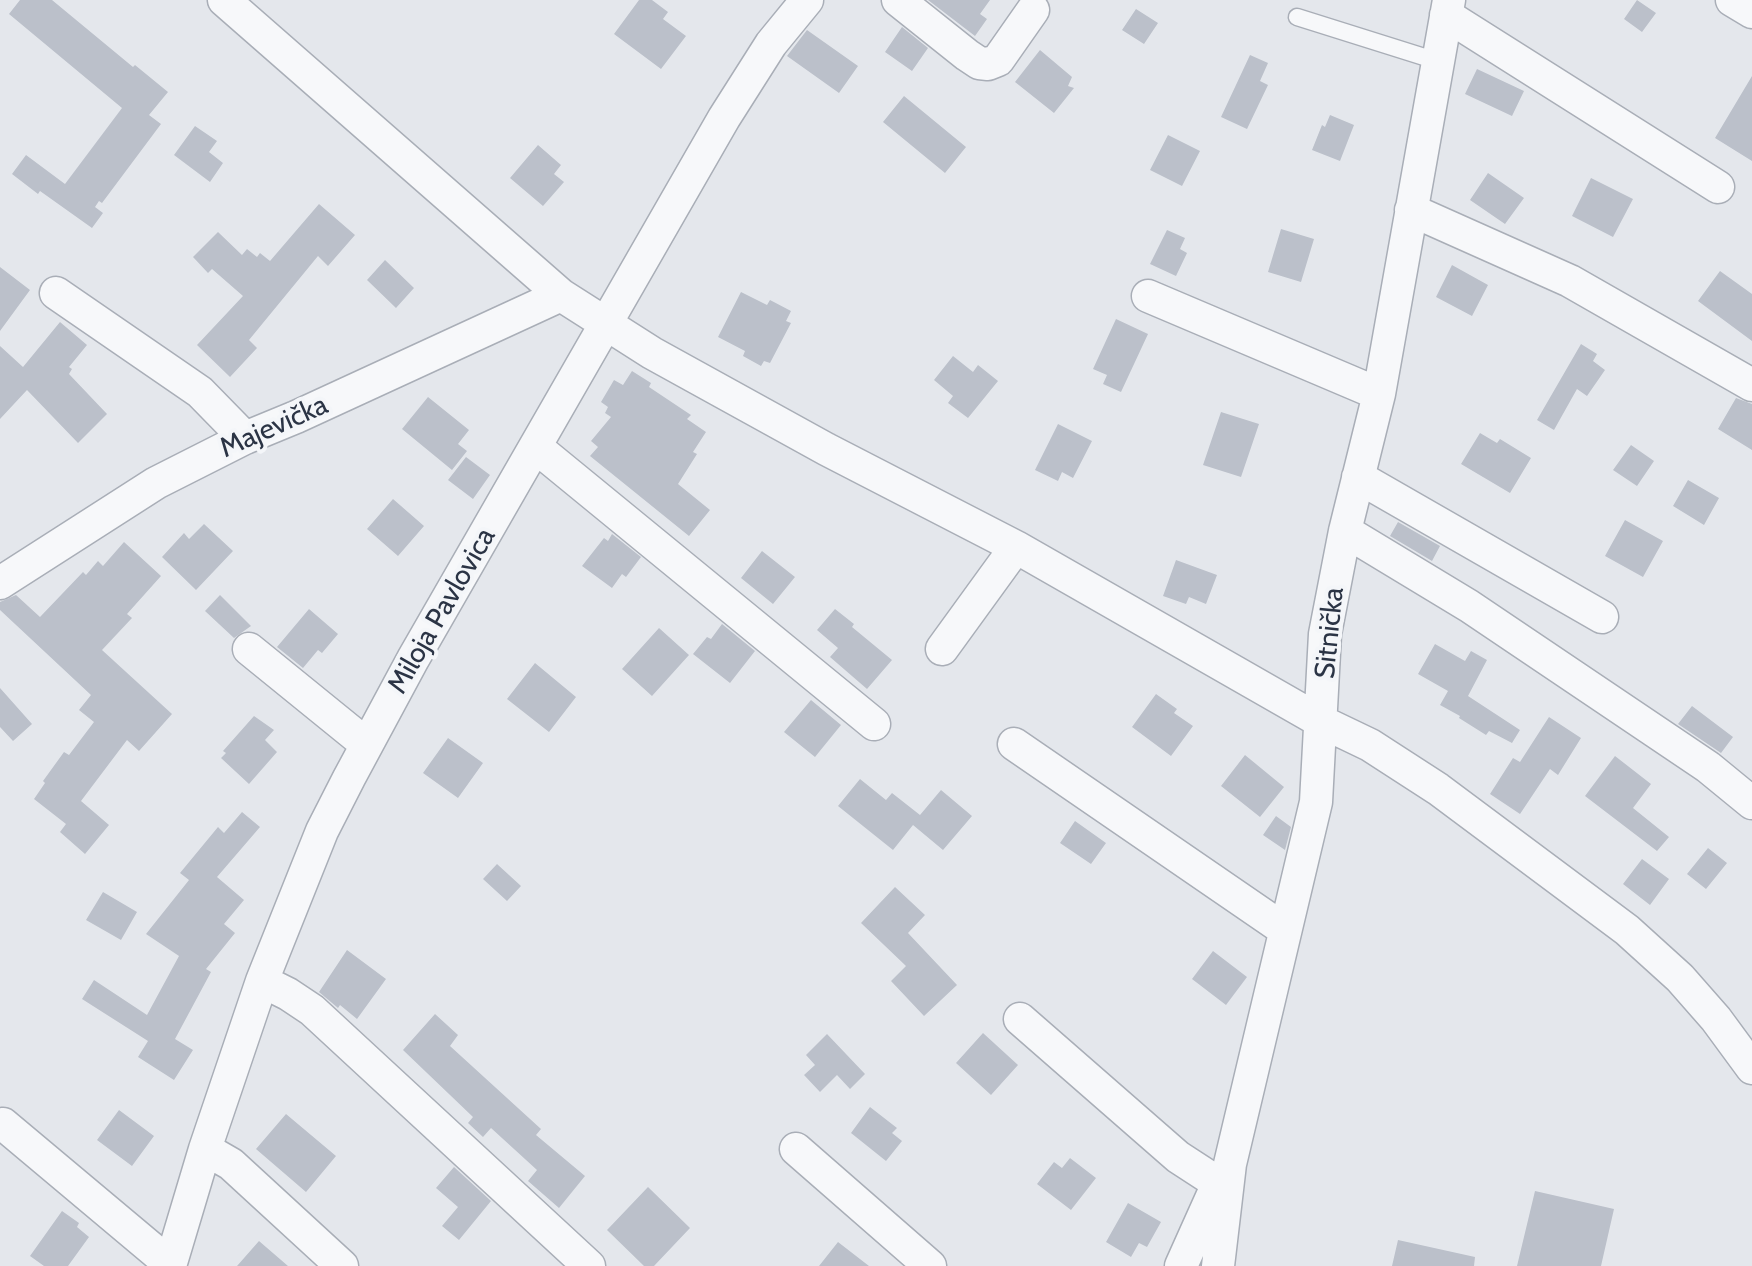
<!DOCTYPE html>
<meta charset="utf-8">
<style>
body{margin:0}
canvas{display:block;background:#e4e7ec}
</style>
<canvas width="1752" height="1266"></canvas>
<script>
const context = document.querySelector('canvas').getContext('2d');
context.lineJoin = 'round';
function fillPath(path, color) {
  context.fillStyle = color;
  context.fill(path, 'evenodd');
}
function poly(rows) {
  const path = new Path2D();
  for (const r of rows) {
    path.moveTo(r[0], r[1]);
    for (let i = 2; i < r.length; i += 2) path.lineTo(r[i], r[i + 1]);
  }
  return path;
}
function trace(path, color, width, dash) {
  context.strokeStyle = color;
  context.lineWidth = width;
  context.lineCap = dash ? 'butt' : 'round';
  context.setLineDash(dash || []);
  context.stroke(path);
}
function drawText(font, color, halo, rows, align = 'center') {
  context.font = font + ' Cabin,sans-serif';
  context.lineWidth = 8;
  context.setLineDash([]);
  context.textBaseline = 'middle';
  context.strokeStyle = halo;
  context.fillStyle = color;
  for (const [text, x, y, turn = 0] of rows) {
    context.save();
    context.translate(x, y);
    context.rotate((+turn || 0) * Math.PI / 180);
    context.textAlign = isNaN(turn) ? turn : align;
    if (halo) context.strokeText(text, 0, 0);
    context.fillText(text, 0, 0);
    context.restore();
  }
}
fillPath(poly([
 [20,0,52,0,133,67,135,65,168,92,149,115,161,124,102,203,99,201,95,207,103,213,92,228,40,191,38,194,12,174,26,155,65,184,122,108,9,14],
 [639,0,652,0,668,12,663,19,686,36,661,69,614,34],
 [928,0,990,0,980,14,987,19,975,36],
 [1637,0,1656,13,1642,32,1624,19],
 [1136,9,1158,23,1144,44,1122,30],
 [902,27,928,48,912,71,885,52],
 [807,30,858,66,839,93,787,56],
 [1040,50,1072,77,1068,86,1074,88,1054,113,1015,82],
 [1250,55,1268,63,1260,81,1268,85,1247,129,1221,117],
 [1477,69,1524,91,1512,116,1465,94],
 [1752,76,1752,161,1715,138],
 [904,96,966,147,945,173,883,122],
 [1330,115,1354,125,1340,161,1312,150,1322,125,1325,127],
 [195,126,217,141,209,152,223,163,210,182,174,155],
 [1168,135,1200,151,1182,186,1150,170],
 [538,145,561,165,554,174,564,182,543,206,510,178],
 [1488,173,1524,198,1505,224,1470,200],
 [1591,178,1633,199,1613,237,1572,216],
 [319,204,355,235,328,266,318,256,249,340,257,348,230,377,197,345,243,296,212,269,208,273,193,257,218,232,242,255,247,249,257,257,260,253,270,261],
 [1281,229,1314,239,1301,282,1268,272],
 [1167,230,1185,238,1180,249,1187,253,1176,276,1150,264],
 [385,260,414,288,396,308,367,280],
 [1452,265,1488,285,1472,316,1436,297],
 [0,267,30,290,0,331],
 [1720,271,1752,294,1752,341,1698,301],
 [741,292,767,305,770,300,791,311,786,321,791,323,770,363,764,361,761,366,743,356,745,351,718,337],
 [1116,319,1148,334,1121,392,1103,384,1107,375,1093,369],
 [60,322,87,345,69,367,72,369,69,374,107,414,78,443,27,390,0,419,0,346,23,367],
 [1581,344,1597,354,1593,361,1605,370,1587,396,1577,389,1554,430,1537,420],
 [953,356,973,372,978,365,998,381,968,418,948,403,953,396,934,380],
 [632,371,651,383,649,387,691,415,687,419,706,432,693,452,697,454,678,484,710,510,689,536,590,456,598,447,591,441,611,417,605,413,608,407,601,402,614,380,623,385],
 [428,397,469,430,458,444,467,451,452,470,402,429],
 [1736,398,1752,404,1752,450,1718,429],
 [1221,412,1259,424,1241,477,1203,465],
 [1058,424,1092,441,1073,478,1062,472,1058,481,1035,470],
 [1480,433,1497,443,1500,439,1531,458,1510,493,1461,464],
 [1631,445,1654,461,1637,486,1613,470],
 [466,457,490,475,473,499,448,480],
 [1688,480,1719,498,1704,525,1673,506],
 [393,499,424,526,398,556,367,529],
 [1625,520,1663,541,1643,577,1605,556],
 [1398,522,1440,546,1432,561,1390,536],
 [204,524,233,551,196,590,162,557,184,533,189,539],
 [612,534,641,557,626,577,622,574,612,588,582,566,604,538,608,541],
 [124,542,161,576,127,614,132,618,102,650,172,714,139,751,127,740,81,801,109,825,85,854,60,832,66,824,34,799,45,783,43,781,64,752,69,755,94,722,79,710,91,695,0,610,0,602,16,595,40,617,83,572,86,575,98,561,103,566],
 [762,551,795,577,773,604,741,578],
 [1176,560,1217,575,1206,604,1189,597,1186,604,1163,596],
 [220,595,251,626,234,638,205,611],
 [309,609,338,634,322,653,318,650,303,668,277,647],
 [835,609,854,624,852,627,892,660,867,689,830,657,838,648,817,630],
 [722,624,755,651,730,683,693,654,707,637,711,639],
 [659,628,689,655,652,696,622,669],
 [1435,644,1465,661,1471,651,1487,660,1468,696,1520,730,1512,743,1489,731,1486,735,1459,718,1460,716,1440,705,1448,691,1418,674],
 [535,663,576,697,549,732,507,699],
 [0,688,32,724,13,741,0,727],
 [1156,694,1177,709,1174,713,1193,726,1171,756,1132,727],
 [811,700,841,725,815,757,784,732],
 [1692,706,1733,737,1721,753,1678,724],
 [254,716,274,730,265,740,277,752,249,784,221,758,226,753,223,751],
 [1549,717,1581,738,1558,775,1550,769,1520,814,1490,794,1513,758,1520,762],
 [448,738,483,763,458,798,423,773],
 [1245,755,1284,787,1260,817,1221,786],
 [1615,756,1651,784,1633,808,1669,837,1657,851,1585,796],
 [860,779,886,800,892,793,920,815,941,790,972,816,943,850,913,825,893,850,838,806],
 [242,812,260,827,217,877,244,900,224,924,235,933,206,969,211,972,175,1039,193,1050,174,1080,138,1057,148,1041,82,999,94,980,147,1015,179,956,146,934,189,880,180,873,218,827,224,833],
 [1276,816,1291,827,1285,850,1263,835],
 [1075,821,1106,843,1091,864,1060,843],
 [1708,848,1727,863,1706,889,1687,874],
 [1642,859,1669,879,1650,905,1623,884],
 [497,864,521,886,507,901,483,879],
 [895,887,925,915,908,933,957,985,924,1016,891,981,906,966,861,923],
 [103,892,137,912,121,940,86,920],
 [347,950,386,979,357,1019,340,1005,338,1008,319,992],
 [1213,951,1247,977,1226,1005,1192,979],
 [435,1014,458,1035,450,1046,541,1129,536,1135,585,1176,559,1208,528,1181,537,1170,491,1128,483,1137,468,1123,473,1117,403,1050],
 [983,1033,1018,1065,991,1095,956,1063],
 [827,1034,865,1074,850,1089,837,1075,820,1092,804,1075,815,1065,806,1055],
 [870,1107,897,1128,892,1133,902,1141,886,1161,851,1133],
 [119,1110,154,1136,132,1166,97,1140],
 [286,1114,336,1156,306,1192,256,1149],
 [1070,1158,1096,1178,1071,1210,1037,1184,1054,1162,1062,1168],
 [454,1167,491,1201,459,1240,442,1226,458,1207,436,1188],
 [648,1187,690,1228,654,1266,644,1266,607,1230],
 [1535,1191,1614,1209,1601,1266,1517,1266],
 [1128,1203,1161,1222,1147,1247,1139,1243,1131,1257,1106,1242],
 [62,1211,79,1223,77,1227,89,1237,68,1266,44,1266,30,1256],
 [1398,1240,1475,1257,1474,1266,1392,1266],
 [259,1241,288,1266,237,1266],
 [838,1242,869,1266,819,1266]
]), '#bbc0ca');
const service = poly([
 [1297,17,1437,61]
]);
const minor = poly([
 [224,0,561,295,652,353,826,449,1016,547,942,649],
 [898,0,967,55,979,63,988,64,998,60,1033,10],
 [1732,0,1752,12],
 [1446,15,1718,187],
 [1411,210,1570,281,1752,385],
 [56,293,200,392,245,438],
 [1148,296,1379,394],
 [537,448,874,724],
 [1358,477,1602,617],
 [1345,531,1469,606,1708,767,1752,803],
 [1016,547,1322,722,1370,745,1438,789,1627,930,1680,978,1716,1019,1752,1068],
 [0,583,156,483,245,438,296,417,561,295],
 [249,649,366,744],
 [1014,744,1285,930],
 [262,981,288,994,312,1010,589,1266],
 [1020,1019,1178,1157,1218,1183],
 [3,1124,170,1264],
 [205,1149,231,1164,342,1266],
 [796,1149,930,1266],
 [170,1266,205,1149,262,981,322,831,349,778,413,659,724,118,771,44,807,0],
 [1181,1266,1216,1188],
 [1218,1266,1230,1164,1316,802,1325,634,1345,531,1379,394,1449,0]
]);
trace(service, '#a9aeb7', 19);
trace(minor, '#a9aeb7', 35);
trace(service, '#f7f8fa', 16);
trace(minor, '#f7f8fa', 32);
drawText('28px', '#2b3445', '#f4f6f9', [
 ["Majevička",274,427,-24],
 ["Miloja Pavlovica",442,611,-60],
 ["Sitnička",1330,633,-84]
]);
</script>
